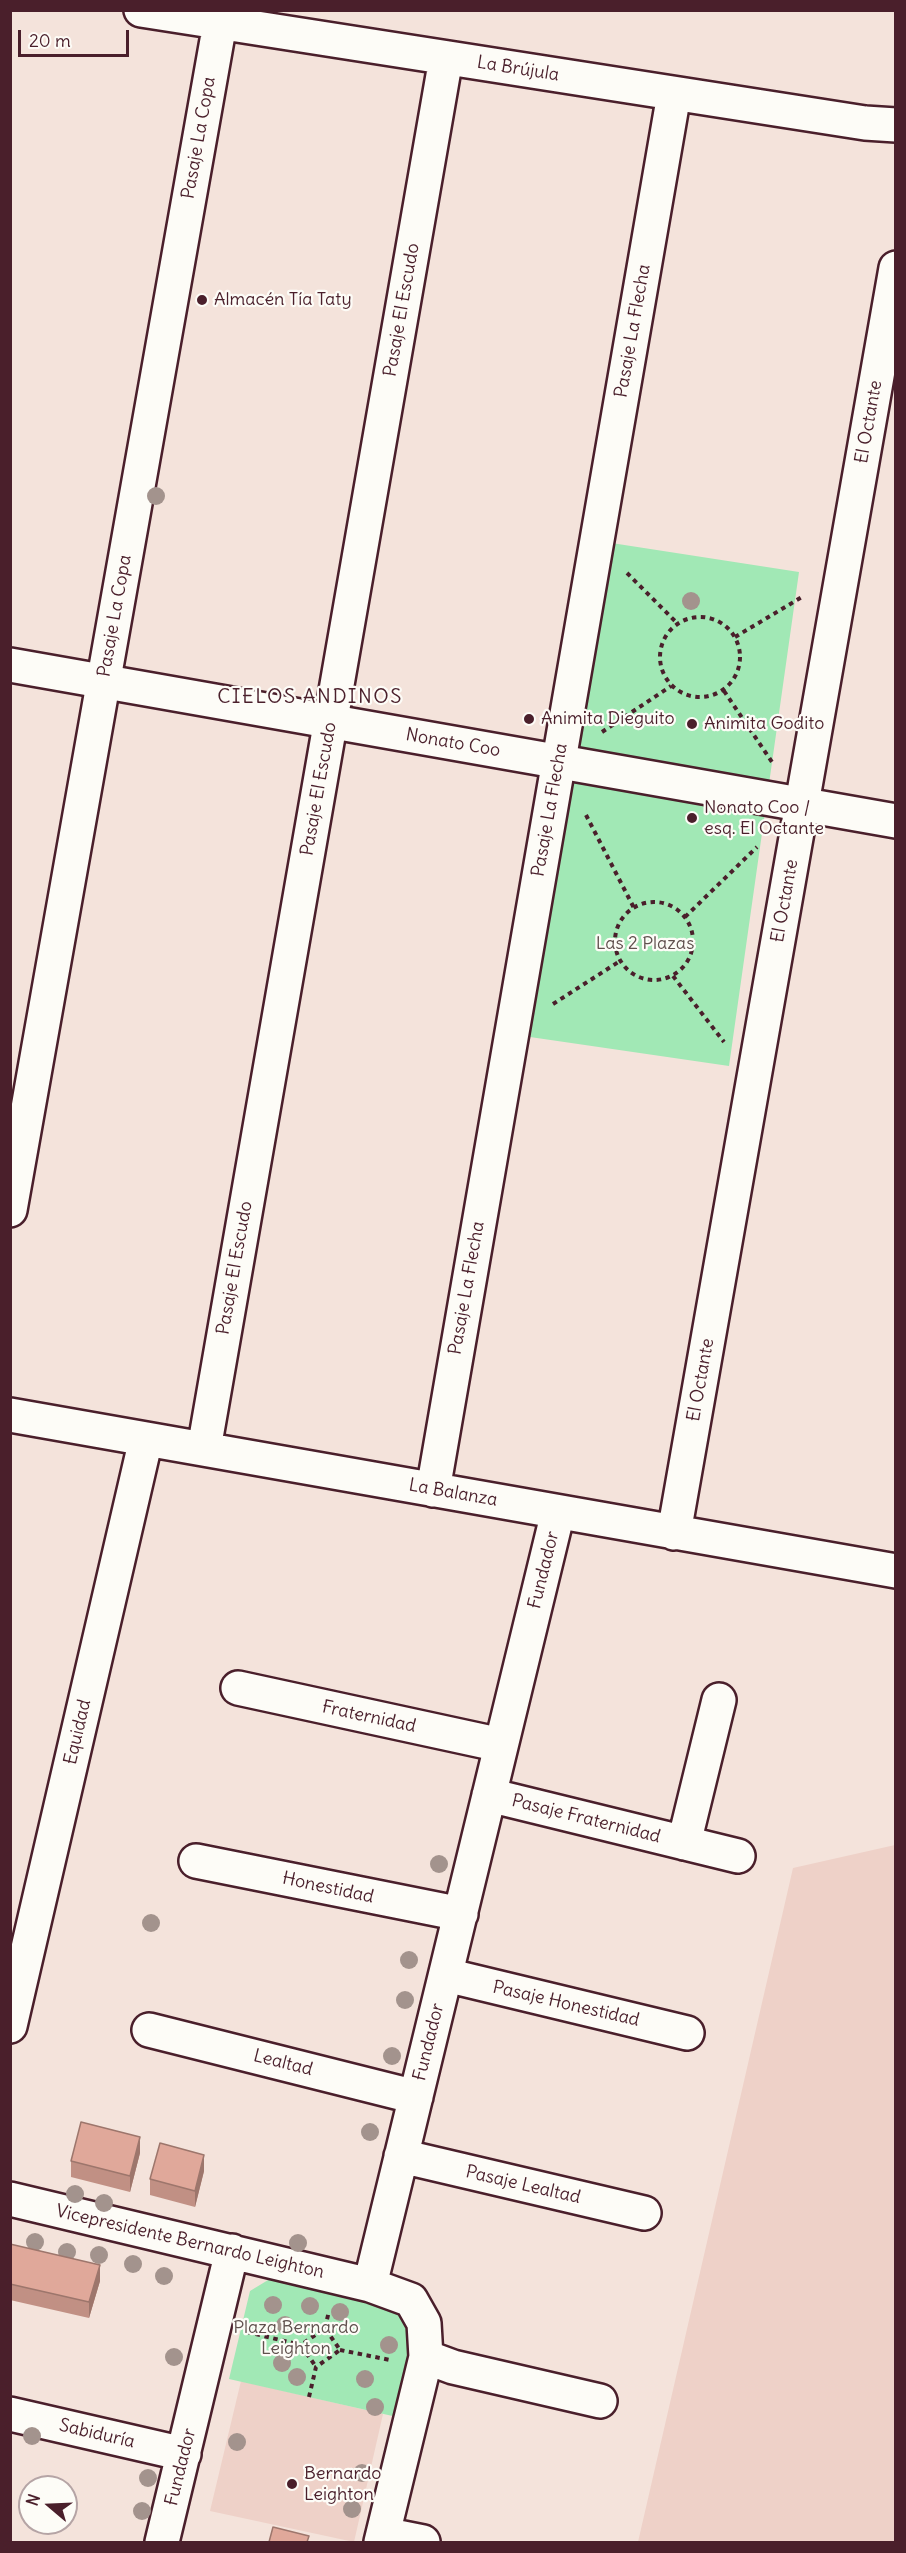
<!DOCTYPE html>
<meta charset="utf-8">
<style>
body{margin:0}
#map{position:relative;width:906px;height:2553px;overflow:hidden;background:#f4e3db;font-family:Delius,sans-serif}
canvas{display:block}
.frame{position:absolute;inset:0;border:12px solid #4a1f2b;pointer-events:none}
.north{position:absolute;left:18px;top:2475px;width:60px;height:60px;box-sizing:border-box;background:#fdfcf7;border:2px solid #b5a4a5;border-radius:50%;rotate:289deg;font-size:16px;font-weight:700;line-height:24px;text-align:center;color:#4a1f2b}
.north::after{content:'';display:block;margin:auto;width:21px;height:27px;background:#4a1f2b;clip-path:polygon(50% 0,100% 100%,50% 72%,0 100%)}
.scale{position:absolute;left:18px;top:30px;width:111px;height:27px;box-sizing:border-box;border:3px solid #4a1f2b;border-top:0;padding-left:8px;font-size:18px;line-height:21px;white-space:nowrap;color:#4a1f2b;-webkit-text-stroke:4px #fdfcf7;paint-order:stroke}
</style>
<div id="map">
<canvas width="906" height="2553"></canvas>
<div class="frame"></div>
<div class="north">N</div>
<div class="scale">20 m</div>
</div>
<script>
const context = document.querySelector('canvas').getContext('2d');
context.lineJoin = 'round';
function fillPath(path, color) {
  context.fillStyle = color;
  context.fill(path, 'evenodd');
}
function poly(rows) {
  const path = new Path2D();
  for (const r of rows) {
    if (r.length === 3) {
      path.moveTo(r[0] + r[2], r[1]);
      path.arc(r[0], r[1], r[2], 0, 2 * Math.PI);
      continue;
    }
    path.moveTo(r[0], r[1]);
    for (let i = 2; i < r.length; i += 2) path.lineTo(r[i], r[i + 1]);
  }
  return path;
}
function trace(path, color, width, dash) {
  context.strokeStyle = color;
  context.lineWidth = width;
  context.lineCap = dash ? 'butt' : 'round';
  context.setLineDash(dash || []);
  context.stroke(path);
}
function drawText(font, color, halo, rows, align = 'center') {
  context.font = font + ' Delius,sans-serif';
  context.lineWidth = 4.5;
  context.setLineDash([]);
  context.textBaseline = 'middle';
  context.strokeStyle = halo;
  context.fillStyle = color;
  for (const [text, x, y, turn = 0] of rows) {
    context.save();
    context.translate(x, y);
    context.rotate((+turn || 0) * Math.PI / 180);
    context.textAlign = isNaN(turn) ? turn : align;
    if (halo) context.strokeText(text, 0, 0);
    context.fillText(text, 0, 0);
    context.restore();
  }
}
fillPath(poly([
 [895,1845,895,2542,638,2542,793,1868],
 [241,2381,383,2414,354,2542,210,2511]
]), '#eed1c8');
fillPath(poly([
 [605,542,799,572,729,1066,530,1037],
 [273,2277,399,2308,416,2333,397,2417,229,2379,250,2291]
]), '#a1e8b5');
const minor = poly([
 [141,10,865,123,896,125],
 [10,1210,220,23],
 [10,1415,896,1571],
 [204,1449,446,58],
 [433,1490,674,94],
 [674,1533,896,268],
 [238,1688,501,1745],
 [489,1795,738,1856],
 [684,1843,719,1700],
 [196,1861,461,1914],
 [446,1975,687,2033],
 [10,2026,146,1439],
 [149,2030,416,2097],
 [401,2156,644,2213],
 [10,2199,370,2285,411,2300,424,2323,426,2357,381,2542],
 [370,2285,558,1512],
 [426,2357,453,2367,600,2401],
 [10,2414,184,2454],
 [383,2534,423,2542],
 [162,2542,232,2251]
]);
const major = poly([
 [10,665,896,821]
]);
trace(minor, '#4a1f2b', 38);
trace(major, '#4a1f2b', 38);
trace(poly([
 [627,573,677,623],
 [700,657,40],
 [735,637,802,597],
 [724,691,772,762],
 [602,732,671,686],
 [586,815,634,908],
 [654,941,39],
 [685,917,757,847],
 [673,976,724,1042],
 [553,1004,620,961],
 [325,2328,329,2311],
 [247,2332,301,2345],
 [340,2350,390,2360],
 [309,2397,316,2367,340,2350,325,2328,301,2345,316,2367]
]), '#4a1f2b', 4, [4.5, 4.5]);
trace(minor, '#fdfcf7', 33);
trace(major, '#fdfcf7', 33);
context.fillStyle = '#a3938d';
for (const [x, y] of [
 [156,496],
 [691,601],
 [439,1864],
 [151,1923],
 [409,1960],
 [405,2000],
 [392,2056],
 [370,2132],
 [75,2194],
 [104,2203],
 [35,2242],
 [298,2243],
 [67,2252],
 [99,2255],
 [133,2264],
 [164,2276],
 [273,2305],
 [310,2306],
 [340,2312],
 [285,2325],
 [389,2345],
 [174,2357],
 [282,2363],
 [297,2377],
 [365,2379],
 [375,2407],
 [32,2436],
 [237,2442],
 [362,2473],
 [148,2478],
 [352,2509],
 [142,2511]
]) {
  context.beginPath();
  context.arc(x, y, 9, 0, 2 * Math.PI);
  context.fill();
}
fillPath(poly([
 [140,2153,130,2192,71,2177,71,2161],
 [204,2171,195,2207,150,2195,150,2179],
 [10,2244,100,2281,89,2318,10,2300]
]), '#c19084');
fillPath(poly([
 [140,2137,140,2153,130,2192,130,2176],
 [204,2155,204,2171,195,2207,195,2191],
 [100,2265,100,2281,89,2318,89,2302]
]), '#9d766c');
const building = poly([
 [81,2122,140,2137,130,2176,71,2161,81,2122],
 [160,2143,204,2155,195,2191,150,2179,160,2143],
 [10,2244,100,2265,89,2302,10,2284,10,2244],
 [273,2527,309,2536,307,2542,269,2542,273,2527]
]);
fillPath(building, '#e0a89a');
trace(building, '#9d766c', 1.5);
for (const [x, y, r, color] of [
 [202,300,6,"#4a1f2b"],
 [529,719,6,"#4a1f2b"],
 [692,724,6,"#4a1f2b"],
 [692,818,6,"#4a1f2b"],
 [292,2484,6,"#4a1f2b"]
]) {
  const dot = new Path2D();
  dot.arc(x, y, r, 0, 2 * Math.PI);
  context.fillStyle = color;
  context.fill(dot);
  trace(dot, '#fdfcf7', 2);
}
drawText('18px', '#4a1f2b', '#fdfcf7', [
 ["La Brújula",518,69,9],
 ["Pasaje La Copa",199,138,-80],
 ["Pasaje El Escudo",402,310,-80],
 ["Pasaje La Flecha",633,331,-80],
 ["El Octante",869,422,-80],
 ["Pasaje La Copa",115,616,-80],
 ["Nonato Coo",453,743,10],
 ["Pasaje El Escudo",319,789,-80],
 ["Pasaje La Flecha",550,810,-80],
 ["El Octante",785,901,-80],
 ["Pasaje El Escudo",235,1268,-80],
 ["Pasaje La Flecha",467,1288,-80],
 ["El Octante",701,1380,-80],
 ["La Balanza",453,1493,10],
 ["Fundador",544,1570,-76],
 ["Fraternidad",369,1717,12],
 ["Equidad",78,1732,-77],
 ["Pasaje Fraternidad",586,1819,14],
 ["Honestidad",328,1888,12],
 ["Pasaje Honestidad",566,2004,13],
 ["Fundador",429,2042,-76],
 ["Lealtad",283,2063,14],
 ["Pasaje Lealtad",523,2185,13],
 ["Vicepresidente Bernardo Leighton",190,2242,13],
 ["Sabiduría",97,2434,13],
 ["Fundador",181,2467,-76]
]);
drawText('18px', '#4a1f2b', '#fdfcf7', [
 ["Almacén Tía Taty",214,300],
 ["Animita Dieguito",541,719],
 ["Animita Godito",704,724],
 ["Nonato Coo /",704,808],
 ["esq. El Octante",704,829],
 ["Bernardo",304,2474],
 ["Leighton",304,2495]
], 'left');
drawText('18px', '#60514e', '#fdfcf7', [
 ["Las 2 Plazas",645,944],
 ["Plaza Bernardo",296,2328],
 ["Leighton",296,2349]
]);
context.letterSpacing = '1.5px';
drawText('20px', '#4a1f2b', '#fdfcf7', [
 ["CIELOS ANDINOS",310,697]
]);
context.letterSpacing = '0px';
</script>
